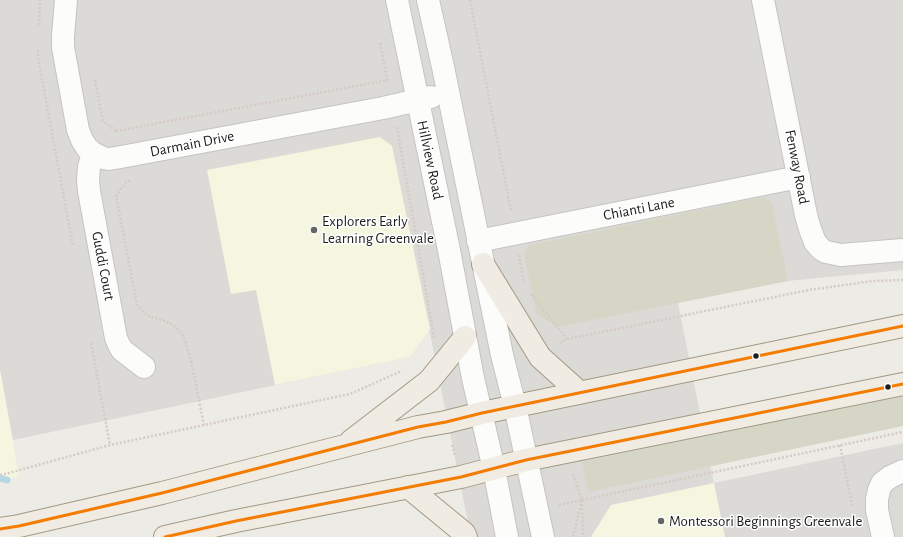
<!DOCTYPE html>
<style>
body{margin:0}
canvas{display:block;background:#ecebe6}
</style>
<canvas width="903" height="537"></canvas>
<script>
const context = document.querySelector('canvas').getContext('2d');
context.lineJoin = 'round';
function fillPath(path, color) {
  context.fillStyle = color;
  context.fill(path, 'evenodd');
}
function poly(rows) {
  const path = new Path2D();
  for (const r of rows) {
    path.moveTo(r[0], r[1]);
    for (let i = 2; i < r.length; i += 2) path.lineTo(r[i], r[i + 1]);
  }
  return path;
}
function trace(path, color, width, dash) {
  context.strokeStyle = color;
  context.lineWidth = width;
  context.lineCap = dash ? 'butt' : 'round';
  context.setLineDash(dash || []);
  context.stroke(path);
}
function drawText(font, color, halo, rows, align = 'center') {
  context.font = font + ' "Alegreya Sans",sans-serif';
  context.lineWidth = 3;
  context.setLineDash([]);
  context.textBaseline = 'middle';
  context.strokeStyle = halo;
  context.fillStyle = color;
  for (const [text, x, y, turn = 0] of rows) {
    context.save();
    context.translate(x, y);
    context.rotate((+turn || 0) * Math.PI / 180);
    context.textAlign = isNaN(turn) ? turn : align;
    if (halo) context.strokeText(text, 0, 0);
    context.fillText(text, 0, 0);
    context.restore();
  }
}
fillPath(poly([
 [0,0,903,0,903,270,787,281,678,303,714,483,903,443,903,537,471,537,429,329,410,357,13,440,0,370]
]), '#dbdad7');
fillPath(poly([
 [380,137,392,146,430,329,410,357,275,385,256,290,231,294,207,170],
 [0,370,19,476,0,480],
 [714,483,725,537,591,537,611,505]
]), '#f5f6e0');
fillPath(poly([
 [764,197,772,203,788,281,557,327,536,313,524,253,529,245],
 [903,394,903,426,588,492,582,462]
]), '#d6d6c7');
trace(poly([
 [0,478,7,480]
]), '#b6d7e2', 7);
const minor = poly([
 [66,0,63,36,63,47,78,130,82,140,87,148,93,153,103,158,109,159,121,157,383,108,431,97],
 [397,0,449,250,473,378,494,469,507,537],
 [428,0,443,67,502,355,515,406,543,537],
 [763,0,806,215,810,229,815,242,821,249,826,252,841,255,903,250],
 [93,153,89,167,88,180,89,191,116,338,119,345,122,350,144,367],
 [478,241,799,177],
 [883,537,877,510,877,499,879,490,882,483,890,477,903,471]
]);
const major = poly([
 [483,264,540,357,580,393],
 [351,441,429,381,465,337],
 [408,487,464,533,466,537],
 [0,529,19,526,162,493,418,427,446,422,482,413,903,326],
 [165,537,236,521,461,477,526,460,903,384]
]);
trace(minor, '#c4c4c2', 24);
trace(major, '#a29a82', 24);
trace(poly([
 [470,0,511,211],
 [39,25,40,0],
 [380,43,388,83],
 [38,50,38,58,73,246],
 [95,80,103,121,116,131],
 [397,127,434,337],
 [116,131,388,80],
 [130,181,127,181,116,196,137,305,142,311,150,317,163,320,173,325,181,332,186,343,191,361,204,425],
 [519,255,524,284],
 [531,294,567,339],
 [91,343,110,445],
 [560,343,567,339,809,290,873,281,903,280],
 [452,445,455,456],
 [840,445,852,505],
 [573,474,582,500,583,537],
 [0,475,9,473,110,445,350,394,402,371],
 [559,505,903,432],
 [573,537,581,504]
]), '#d7c9c5', 2.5, [2, 2]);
trace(minor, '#fcfcfb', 22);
trace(major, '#f1ece3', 22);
trace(poly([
 [0,529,19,526,162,493,418,427,446,422,482,413,903,326],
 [165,537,236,521,461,477,526,460,903,384]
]), '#f47d01', 3);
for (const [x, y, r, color] of [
 [314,230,4,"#656563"],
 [756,356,3.5,"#1d1d1d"],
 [888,387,3.5,"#1d1d1d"],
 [661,521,4,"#656563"]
]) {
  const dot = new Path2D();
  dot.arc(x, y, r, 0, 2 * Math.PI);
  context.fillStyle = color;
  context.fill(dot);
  trace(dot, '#fff', 1.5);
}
drawText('15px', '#1d1d1d', '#fff', [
 ["Darmain Drive",192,144,-11],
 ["Hillview Road",430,160,78],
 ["Fenway Road",797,167,79],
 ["Chianti Lane",639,209,-11],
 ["Guddi Court",103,266,79]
]);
drawText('15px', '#1d1d1d', '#fff', [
 ["Explorers Early",322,221],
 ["Learning Greenvale",322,238],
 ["Montessori Beginnings Greenvale",669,521]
], 'left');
</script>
